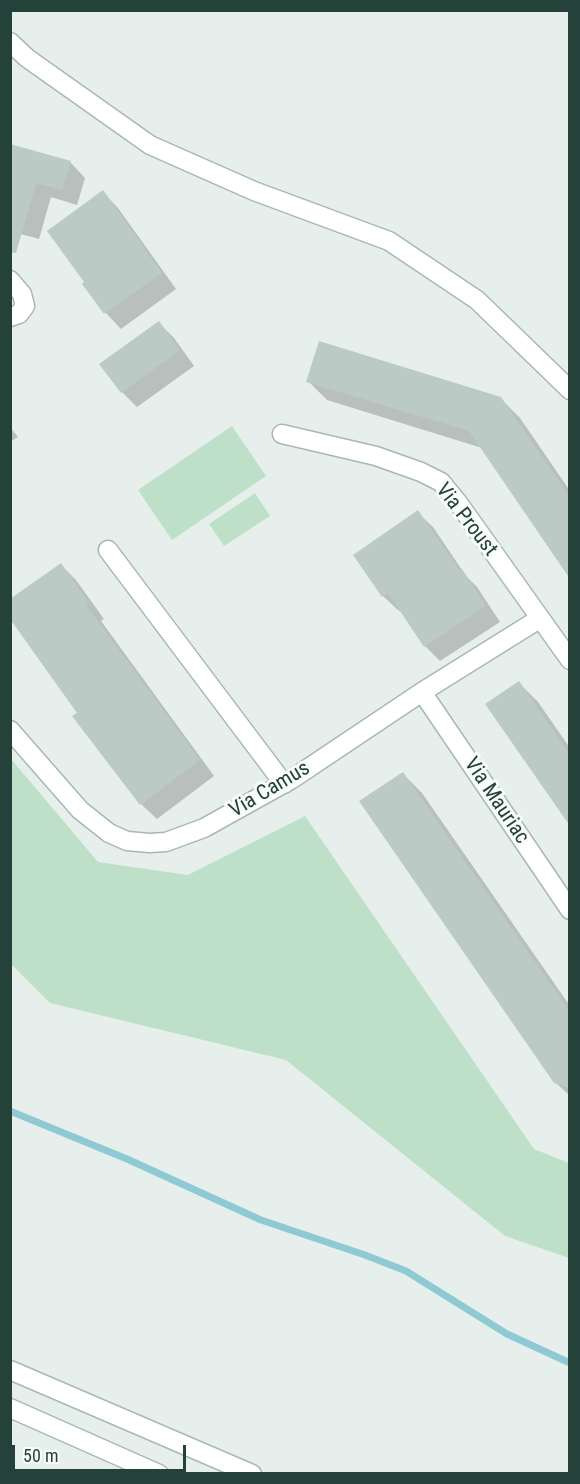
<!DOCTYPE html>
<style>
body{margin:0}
#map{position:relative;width:580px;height:1484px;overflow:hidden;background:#e6efeb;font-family:"Roboto Condensed",sans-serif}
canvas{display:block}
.frame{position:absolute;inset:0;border:12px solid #24423a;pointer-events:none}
.scale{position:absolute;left:12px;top:1445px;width:174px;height:27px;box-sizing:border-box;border:3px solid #24423a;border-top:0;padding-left:8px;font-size:18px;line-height:21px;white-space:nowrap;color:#24423a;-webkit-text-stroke:4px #f7fbf9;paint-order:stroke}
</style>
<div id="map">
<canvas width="580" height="1484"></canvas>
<div class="frame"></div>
<div class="scale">50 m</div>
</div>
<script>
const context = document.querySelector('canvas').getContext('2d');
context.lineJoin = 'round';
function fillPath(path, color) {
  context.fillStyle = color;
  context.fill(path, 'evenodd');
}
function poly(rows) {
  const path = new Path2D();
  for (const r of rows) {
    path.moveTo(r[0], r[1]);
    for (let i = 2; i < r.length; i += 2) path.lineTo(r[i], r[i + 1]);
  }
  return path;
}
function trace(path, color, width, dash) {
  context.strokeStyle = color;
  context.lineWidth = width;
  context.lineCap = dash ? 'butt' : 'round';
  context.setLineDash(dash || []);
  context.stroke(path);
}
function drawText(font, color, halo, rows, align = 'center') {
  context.font = font + ' "Roboto Condensed",sans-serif';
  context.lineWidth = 6;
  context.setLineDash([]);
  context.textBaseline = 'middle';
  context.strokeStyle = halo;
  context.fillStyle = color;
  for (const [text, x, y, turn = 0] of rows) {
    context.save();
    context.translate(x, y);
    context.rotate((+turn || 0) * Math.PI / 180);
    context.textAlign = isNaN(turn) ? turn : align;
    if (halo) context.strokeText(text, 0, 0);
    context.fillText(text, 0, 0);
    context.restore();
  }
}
fillPath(poly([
 [232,426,266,476,172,540,138,490],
 [255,493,270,516,224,546,209,524],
 [11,759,98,862,188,875,305,816,534,1149,569,1163,569,1258,505,1236,286,1060,50,1003,11,964]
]), '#bfe0c8');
fillPath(poly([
 [10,146,70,162,85,178,77,205,51,197,39,239,10,231],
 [103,192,118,208,176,289,121,329,106,313,84,284],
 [159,323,174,338,194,366,137,407,122,392],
 [308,381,500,398,520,418,570,491,570,576,482,448,327,400],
 [10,427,18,437,10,442],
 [417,512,433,527,466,576,477,587,500,622,440,661,425,646,401,610,399,611,383,596],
 [61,565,76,580,104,619,101,621,214,776,157,819,141,804,74,716,79,713],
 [519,683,538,702,570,748,570,824],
 [403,774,422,793,570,1006,570,1096,555,1082]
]), '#0003');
trace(poly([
 [10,1111,127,1159,261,1220,365,1255,406,1271,507,1334,570,1363]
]), '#8ec9d4', 7);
fillPath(poly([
 [10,144,71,161,62,190,36,183,16,253,10,252],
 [103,190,162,273,104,314,82,284,84,282,47,231],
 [159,321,180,350,121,393,99,364],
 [319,341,501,397,570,497,570,579,469,431,306,382],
 [418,510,460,571,462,569,486,606,424,647,388,593,382,597,353,555],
 [61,563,89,603,86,605,200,760,140,805,72,716,77,713,10,619,10,599],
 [519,681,570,755,570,826,485,704],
 [403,772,570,1012,570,1088,554,1083,359,801]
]), '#bbcac4');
const street = poly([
 [10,42,27,58,150,145,254,191,389,241,477,300,570,390],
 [10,280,22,294,25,306,19,314,10,317],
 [282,434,376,456,421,472,441,482,459,504,570,660],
 [108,550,284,784],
 [422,692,570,910],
 [10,730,80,810,109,833,127,841,149,843,166,842,204,828,292,779,422,692,539,619]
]);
const secondary = poly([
 [10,1370,252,1474],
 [10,1408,159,1474]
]);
trace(street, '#a8b8b2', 21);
trace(secondary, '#a4bbb3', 21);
trace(street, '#fff', 18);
trace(secondary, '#fff', 18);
drawText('21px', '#24423a', '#f7fbf9', [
 ["Via Proust",466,520,52],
 ["Via Camus",270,790,-31],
 ["Via Mauriac",496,801,56]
]);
</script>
